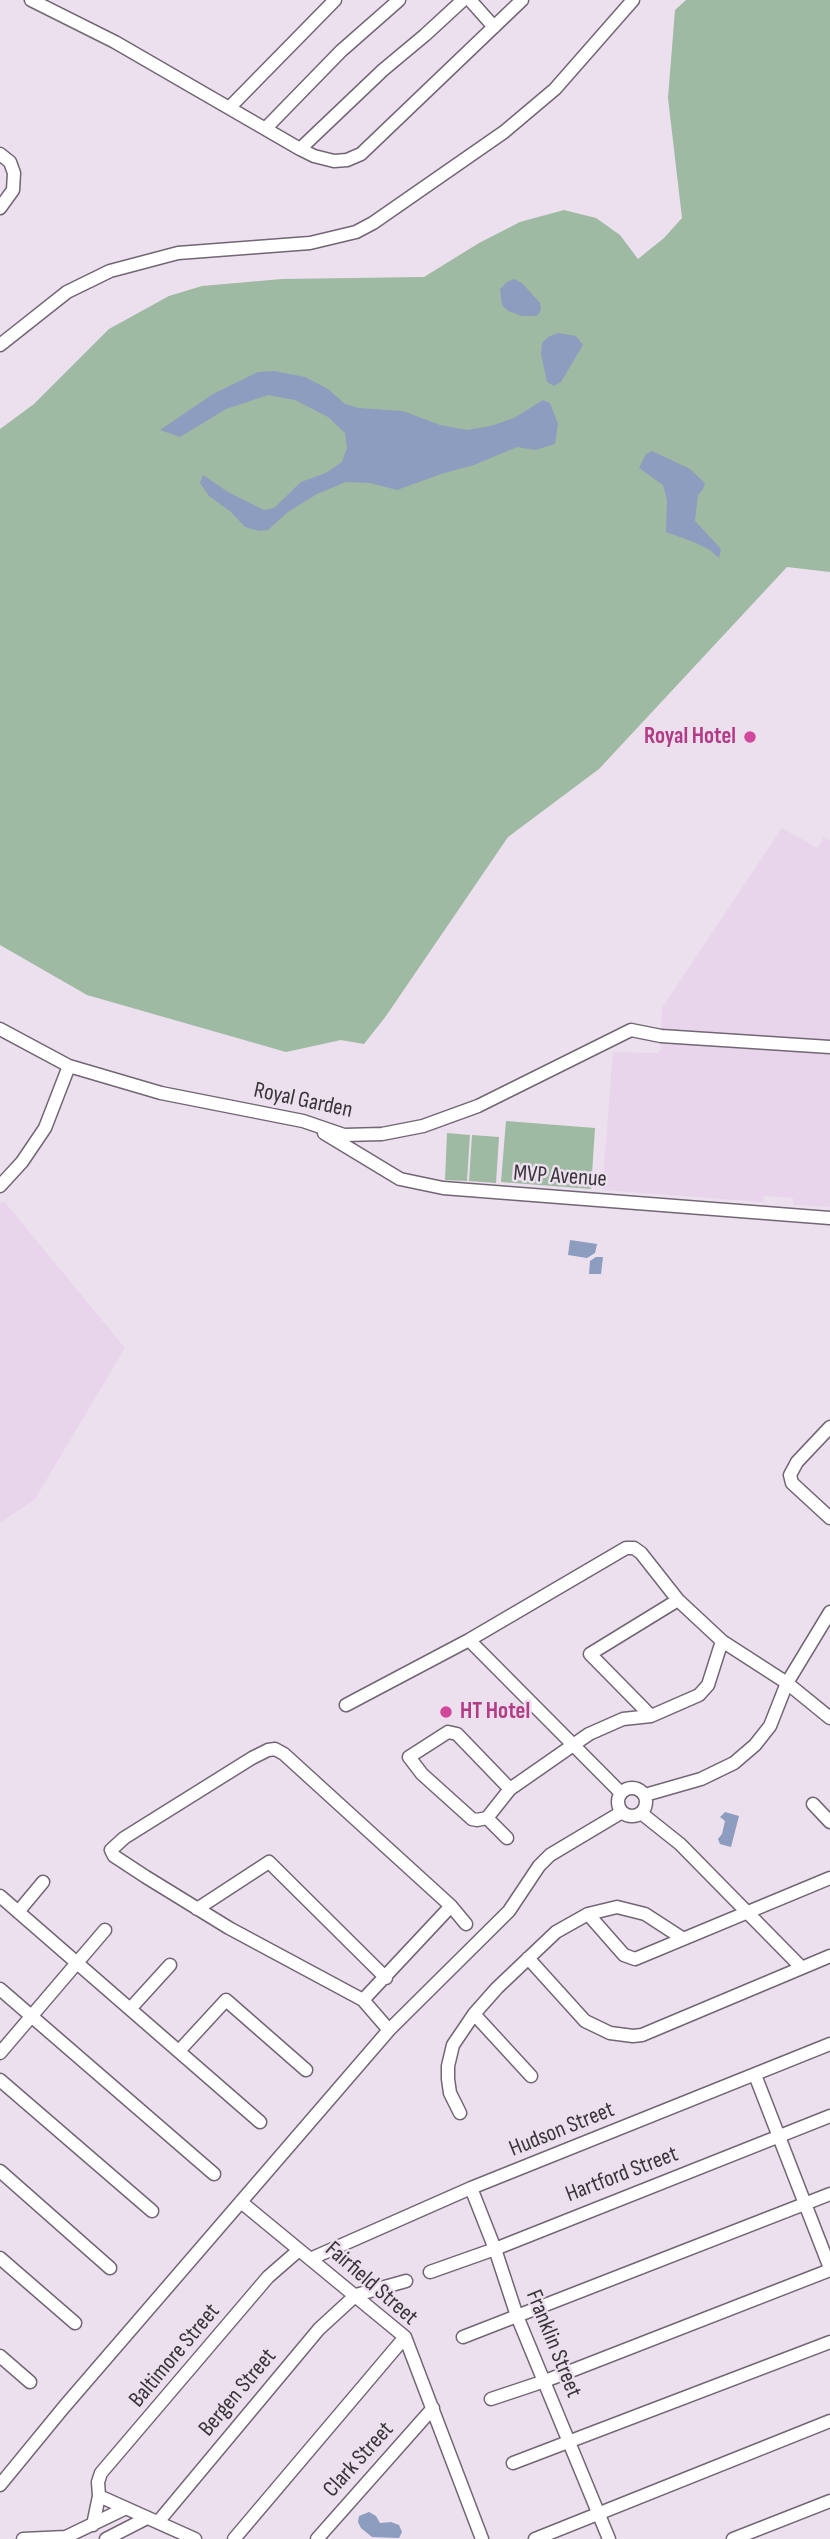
<!DOCTYPE html>
<style>
body{margin:0}
canvas{display:block;background:#ecdfee}
</style>
<canvas width="830" height="2539"></canvas>
<script>
const context = document.querySelector('canvas').getContext('2d');
context.lineJoin = 'round';
function fillPath(path, color) {
  context.fillStyle = color;
  context.fill(path, 'evenodd');
}
function poly(rows) {
  const path = new Path2D();
  for (const r of rows) {
    if (r.length === 3) {
      path.moveTo(r[0] + r[2], r[1]);
      path.arc(r[0], r[1], r[2], 0, 2 * Math.PI);
      continue;
    }
    path.moveTo(r[0], r[1]);
    for (let i = 2; i < r.length; i += 2) path.lineTo(r[i], r[i + 1]);
  }
  return path;
}
function trace(path, color, width, dash) {
  context.strokeStyle = color;
  context.lineWidth = width;
  context.lineCap = dash ? 'butt' : 'round';
  context.setLineDash(dash || []);
  context.stroke(path);
}
function drawText(font, color, halo, rows, align = 'center') {
  context.font = font + ' "Sofia Sans Condensed",sans-serif';
  context.lineWidth = 5;
  context.setLineDash([]);
  context.textBaseline = 'middle';
  context.strokeStyle = halo;
  context.fillStyle = color;
  for (const [text, x, y, turn = 0] of rows) {
    context.save();
    context.translate(x, y);
    context.rotate((+turn || 0) * Math.PI / 180);
    context.textAlign = isNaN(turn) ? turn : align;
    if (halo) context.strokeText(text, 0, 0);
    context.fillText(text, 0, 0);
    context.restore();
  }
}
fillPath(poly([
 [782,828,817,848,824,837,830,841,830,1207,793,1205,793,1198,764,1196,763,1202,602,1190,613,1052,658,1053,661,1048,662,1008],
 [4,1201,125,1348,35,1499,0,1523,0,1203]
]), '#e8d5eb');
fillPath(poly([
 [686,0,830,0,830,572,787,567,599,769,508,837,386,1016,364,1044,341,1040,286,1052,87,995,0,945,0,429,34,404,109,329,169,296,202,286,282,279,424,277,479,243,520,222,564,210,596,218,620,235,638,259,664,238,682,218,668,98,675,10],
 [506,1121,595,1128,591,1189,501,1182],
 [447,1133,470,1135,467,1181,445,1180],
 [472,1135,499,1137,496,1183,469,1181]
]), '#9ebaa2');
fillPath(poly([
 [514,279,522,283,540,303,541,310,537,316,522,316,508,311,502,305,500,289,507,282],
 [558,333,576,336,583,345,561,382,554,386,547,382,541,354,542,343,548,337],
 [274,371,305,377,328,389,345,404,358,408,403,411,440,425,467,430,491,426,514,418,543,400,550,403,558,424,555,444,535,450,517,447,474,465,441,474,397,490,370,483,346,482,317,494,288,512,268,530,259,531,245,527,231,512,209,496,200,483,203,475,228,492,264,510,274,508,301,482,326,473,342,462,347,448,345,433,328,417,295,400,268,395,226,409,180,437,160,430,213,394,258,372],
 [652,451,690,469,705,483,703,489,698,495,695,521,721,549,719,558,710,550,694,542,666,532,667,500,663,485,639,468,646,454],
 [570,1240,597,1244,595,1253,587,1258,568,1255],
 [596,1257,603,1257,601,1274,589,1274,590,1261],
 [725,1812,739,1816,731,1847,720,1844,718,1839,722,1834,725,1821,720,1817],
 [369,2512,376,2516,380,2523,391,2522,399,2525,402,2532,399,2538,372,2537,361,2528,358,2522,359,2516]
]), '#8c9dc0');
const minor = poly([
 [31,0,115,42,300,149,314,156,334,161,347,160,361,154,522,0],
 [470,0,494,27],
 [230,107,335,0],
 [265,129,341,51,399,0],
 [300,149,383,70,425,35,463,0],
 [0,154,10,162,14,173,13,190,0,208],
 [0,345,67,292,110,271,178,253,310,243,356,232,373,223,504,132,555,89,633,0],
 [0,1029,69,1066,161,1093,303,1121,344,1135,382,1134,423,1126,478,1106,631,1030,661,1036,830,1047],
 [324,1133,400,1179,443,1188,830,1218],
 [0,1186,22,1162,45,1128,69,1066],
 [830,1427,797,1462,790,1475,792,1483,830,1518],
 [469,1640,621,1793],
 [346,1705,469,1640,626,1548,634,1548,641,1553,678,1600,722,1641,787,1683,830,1718],
 [651,1716,590,1654,678,1600],
 [632,1802,14],
 [510,1789,457,1734,448,1732,409,1757,422,1774,472,1819,477,1820,487,1818,510,1789,589,1734,623,1719,651,1716,699,1695,708,1685,722,1641],
 [645,1795,701,1779,734,1763,755,1745,770,1726,787,1683,830,1612],
 [813,1804,830,1822],
 [641,1813,680,1844,801,1967],
 [487,1818,507,1838],
 [0,1896,260,2122],
 [197,1909,269,1862,386,1978],
 [18,1912,43,1882],
 [588,1914,624,1955,635,1959,830,1878],
 [528,1958,585,2021,610,2033,633,2036,642,2035,830,1956],
 [0,1989,214,2174],
 [363,2000,451,1906],
 [130,2009,170,1965],
 [474,2014,531,2076],
 [389,2030,363,2000,229,1928,146,1877,114,1856,111,1850,124,1838,252,1758,268,1750,275,1749,284,1754,451,1906,466,1924],
 [179,2051,226,2000,306,2070],
 [0,2053,105,1930],
 [755,2075,830,2268],
 [0,2080,152,2211],
 [460,2113,450,2093,448,2079,448,2066,453,2045,474,2014,497,1988,556,1932,588,1914,617,1907,645,1914,682,1938],
 [0,2171,110,2268],
 [471,2188,495,2249,517,2316,609,2539],
 [241,2202,405,2337,482,2539],
 [0,2258,75,2323],
 [310,2259,471,2188,830,2044],
 [430,2272,495,2249,830,2116],
 [463,2337,830,2194],
 [0,2356,30,2382],
 [491,2399,545,2381,830,2270],
 [513,2463,830,2342],
 [0,2485,64,2407,389,2030,509,1911,539,1866,550,1855,622,1812],
 [99,2496,195,2539],
 [158,2522,319,2329,356,2295,406,2281],
 [93,2525,99,2496,98,2482,101,2473,268,2277,299,2250],
 [23,2539,66,2537,124,2509],
 [106,2539,147,2518],
 [234,2539,405,2337],
 [317,2539,433,2408],
 [535,2539,830,2421],
 [733,2539,830,2501]
]);
trace(minor, '#726674', 15);
trace(minor, '#fff', 12);
for (const [x, y, r, color] of [
 [750,737,7,"#d1479c"],
 [446,1712,7,"#d1479c"]
]) {
  const dot = new Path2D();
  dot.arc(x, y, r, 0, 2 * Math.PI);
  context.fillStyle = color;
  context.fill(dot);
  trace(dot, '#ecdfee', 2.5);
}
drawText('bold 23px', '#b23c85', '#ecdfee', [
 ["Royal Hotel",736,737],
 ["HT Hotel",460,1712,"left"]
], 'right');
drawText('23px', '#39343a', '#ecdfee', [
 ["Royal Garden",303,1101,12],
 ["MVP Avenue",560,1177,4],
 ["Hudson Street",562,2130,-22],
 ["Hartford Street",622,2175,-21],
 ["Fairfield Street",371,2284,41],
 ["Franklin Street",553,2344,68],
 ["Baltimore Street",175,2356,-50],
 ["Bergen Street",238,2393,-50],
 ["Clark Street",359,2460,-48]
]);
</script>
